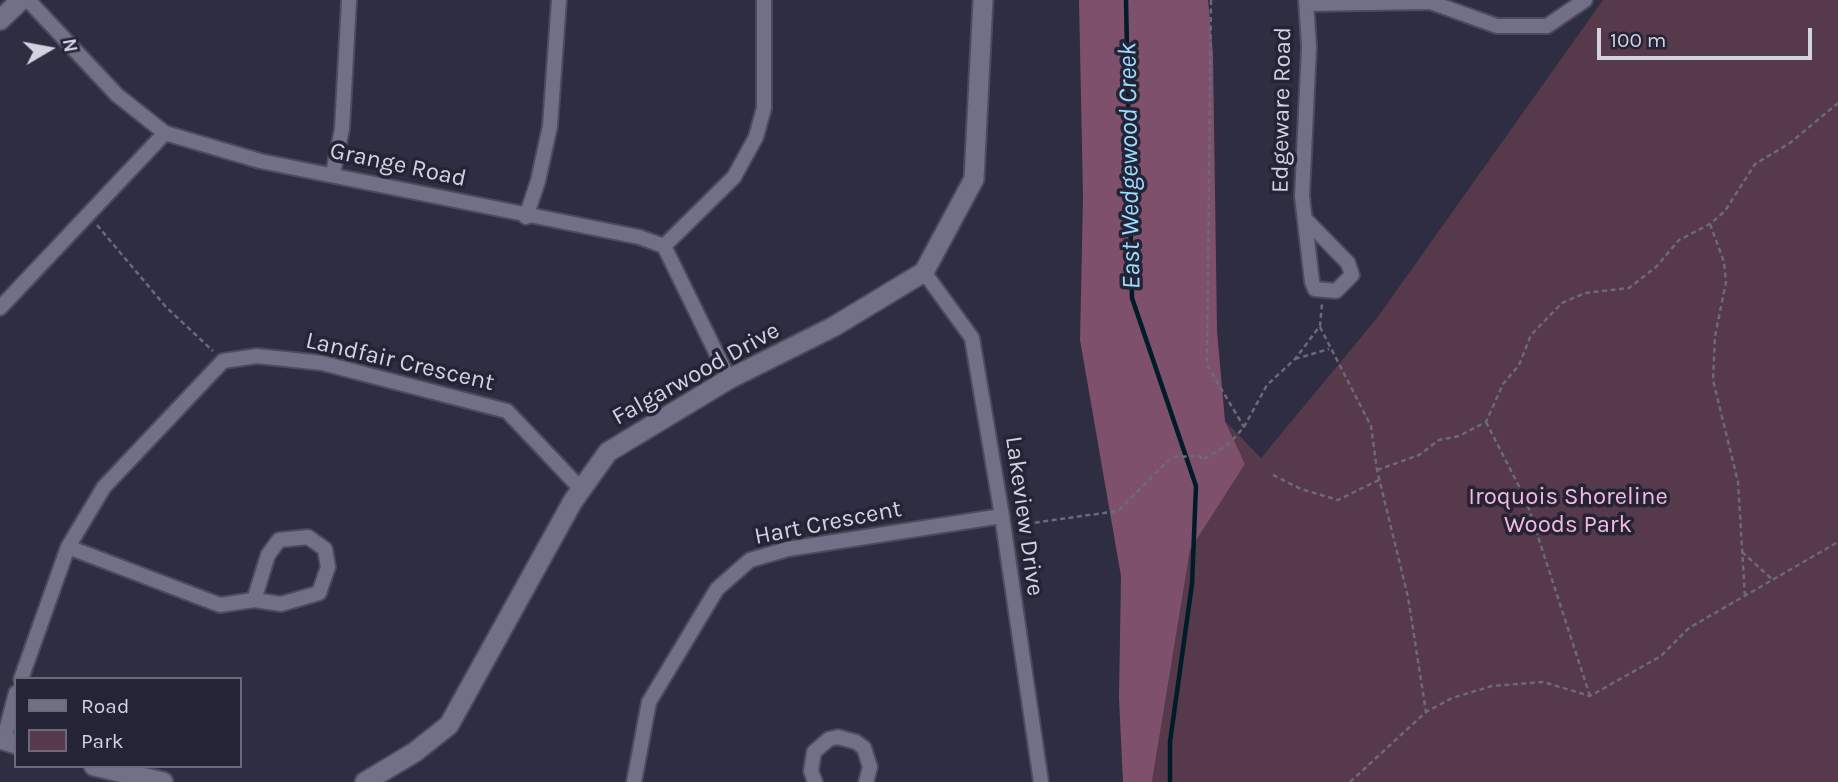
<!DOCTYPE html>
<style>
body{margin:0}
#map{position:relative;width:1838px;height:782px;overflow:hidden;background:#2f2d41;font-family:Karla,sans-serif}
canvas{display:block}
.legend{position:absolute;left:14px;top:677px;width:228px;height:91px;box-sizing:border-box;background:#252336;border:2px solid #6b697a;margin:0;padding:9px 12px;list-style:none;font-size:21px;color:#d3d2df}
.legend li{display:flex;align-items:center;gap:14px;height:35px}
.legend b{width:35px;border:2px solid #6b697a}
.north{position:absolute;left:14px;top:14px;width:70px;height:70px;-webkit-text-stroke:5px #252336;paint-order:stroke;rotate:80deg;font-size:19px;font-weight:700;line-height:28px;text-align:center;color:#d3d2df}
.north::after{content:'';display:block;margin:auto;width:24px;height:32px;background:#d3d2df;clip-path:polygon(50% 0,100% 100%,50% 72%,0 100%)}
.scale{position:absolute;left:1597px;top:28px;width:215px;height:32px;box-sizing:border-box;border:4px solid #d3d2df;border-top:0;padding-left:9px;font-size:21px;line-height:24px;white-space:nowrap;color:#d3d2df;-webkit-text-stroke:5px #252336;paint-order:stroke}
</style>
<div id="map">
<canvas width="1838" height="782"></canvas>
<ul class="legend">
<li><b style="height:9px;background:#717087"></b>Road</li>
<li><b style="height:19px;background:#56394a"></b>Park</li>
</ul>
<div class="north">N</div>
<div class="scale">100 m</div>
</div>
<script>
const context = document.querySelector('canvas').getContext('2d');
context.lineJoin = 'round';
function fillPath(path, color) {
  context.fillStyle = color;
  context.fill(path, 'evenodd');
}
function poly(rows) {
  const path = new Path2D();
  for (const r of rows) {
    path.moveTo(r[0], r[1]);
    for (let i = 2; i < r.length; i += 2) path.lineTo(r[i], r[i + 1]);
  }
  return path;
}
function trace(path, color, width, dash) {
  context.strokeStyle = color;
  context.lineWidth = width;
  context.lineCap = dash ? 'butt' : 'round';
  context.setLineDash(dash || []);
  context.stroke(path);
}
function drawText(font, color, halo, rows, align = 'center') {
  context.font = font + ' Karla,sans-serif';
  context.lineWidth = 7;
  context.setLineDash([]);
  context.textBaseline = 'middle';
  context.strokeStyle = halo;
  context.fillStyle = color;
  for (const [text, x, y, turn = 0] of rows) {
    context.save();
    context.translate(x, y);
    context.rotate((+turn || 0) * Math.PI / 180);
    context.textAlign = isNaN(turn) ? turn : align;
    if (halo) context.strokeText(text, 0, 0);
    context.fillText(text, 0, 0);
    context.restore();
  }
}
fillPath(poly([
 [1603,0,1838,0,1838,782,1152,782,1190,550,1245,464,1225,421,1261,458,1377,318]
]), '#56394a');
fillPath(poly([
 [1079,0,1208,0,1213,54,1217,331,1225,421,1245,464,1190,550,1152,782,1123,782,1119,698,1121,576,1080,340,1083,197]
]), '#7e506b');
trace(poly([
 [1126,0,1132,298,1196,486,1192,584,1170,742,1170,782]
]), '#001c29', 4.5);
const street = poly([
 [28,0,117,95,165,133,260,161,639,237,664,246,729,379],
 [1306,0,1309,47,1302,196,1312,282,1315,289,1336,291,1352,275,1348,263,1307,221],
 [1306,4,1430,2,1497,26,1547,26,1585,0],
 [333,173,342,129,349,0],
 [526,217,538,181,550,126,559,0],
 [664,246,734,177,756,137,764,108,764,0],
 [924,272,972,338,1002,516,1041,782],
 [0,308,165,133],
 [68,547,220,605,254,600,281,604,319,593,328,567,325,549,308,537,279,540,268,555,254,600],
 [21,679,68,547,104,487,223,361,257,356,322,363,507,411,581,489],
 [4,739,16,693],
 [634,782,649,702,717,589,750,560,788,549,1002,516],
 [815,782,811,771,814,752,829,739,838,737,856,742,864,748,870,767,866,782]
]);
const secondary = poly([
 [0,20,21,0],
 [0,739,16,744],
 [94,766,163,782],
 [365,782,415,752,449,725,573,501,608,452,729,379,833,327,924,272,974,179,983,0]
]);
trace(street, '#4c4a5b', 18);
trace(secondary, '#4c4a5b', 23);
trace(poly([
 [1211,0,1207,365,1244,427],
 [1710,224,1724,262,1726,282,1715,336,1713,380,1738,482,1745,597],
 [97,225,166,307,213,351],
 [1320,327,1371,426,1377,470,1408,597,1426,712],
 [1295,359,1329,349],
 [1486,422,1526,500,1590,696],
 [1377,470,1419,455,1439,440,1459,436,1486,422,1503,384,1519,365,1531,335,1562,303,1585,293,1629,288,1656,267,1679,240,1710,224,1725,211,1755,164,1790,143,1838,103],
 [1273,475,1301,489,1338,500,1379,480],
 [1018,525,1118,511,1172,457,1200,456,1202,460,1229,444,1244,427,1267,385,1295,359,1320,326,1322,304],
 [1742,552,1773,580],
 [1350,782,1426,712,1452,698,1492,686,1543,682,1590,696,1661,656,1689,628,1838,542]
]), '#6b6a7b', 2.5, [5, 3.5]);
trace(street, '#717087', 14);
trace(secondary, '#717087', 19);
drawText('24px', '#d3d2df', '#252336', [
 ["Edgeware Road",1282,110,-89],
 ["Grange Road",398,165,12],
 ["Landfair Crescent",400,362,13],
 ["Falgarwood Drive",696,374,-29],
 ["Lakeview Drive",1024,516,82],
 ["Hart Crescent",828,523,-11]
]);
drawText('24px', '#f7badc', '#252336', [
 ["Iroquois Shoreline",1568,497],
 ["Woods Park",1568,525]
]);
drawText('italic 26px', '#9addff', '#252336', [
 ["East Wedgewood Creek",1130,166,-91]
]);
</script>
